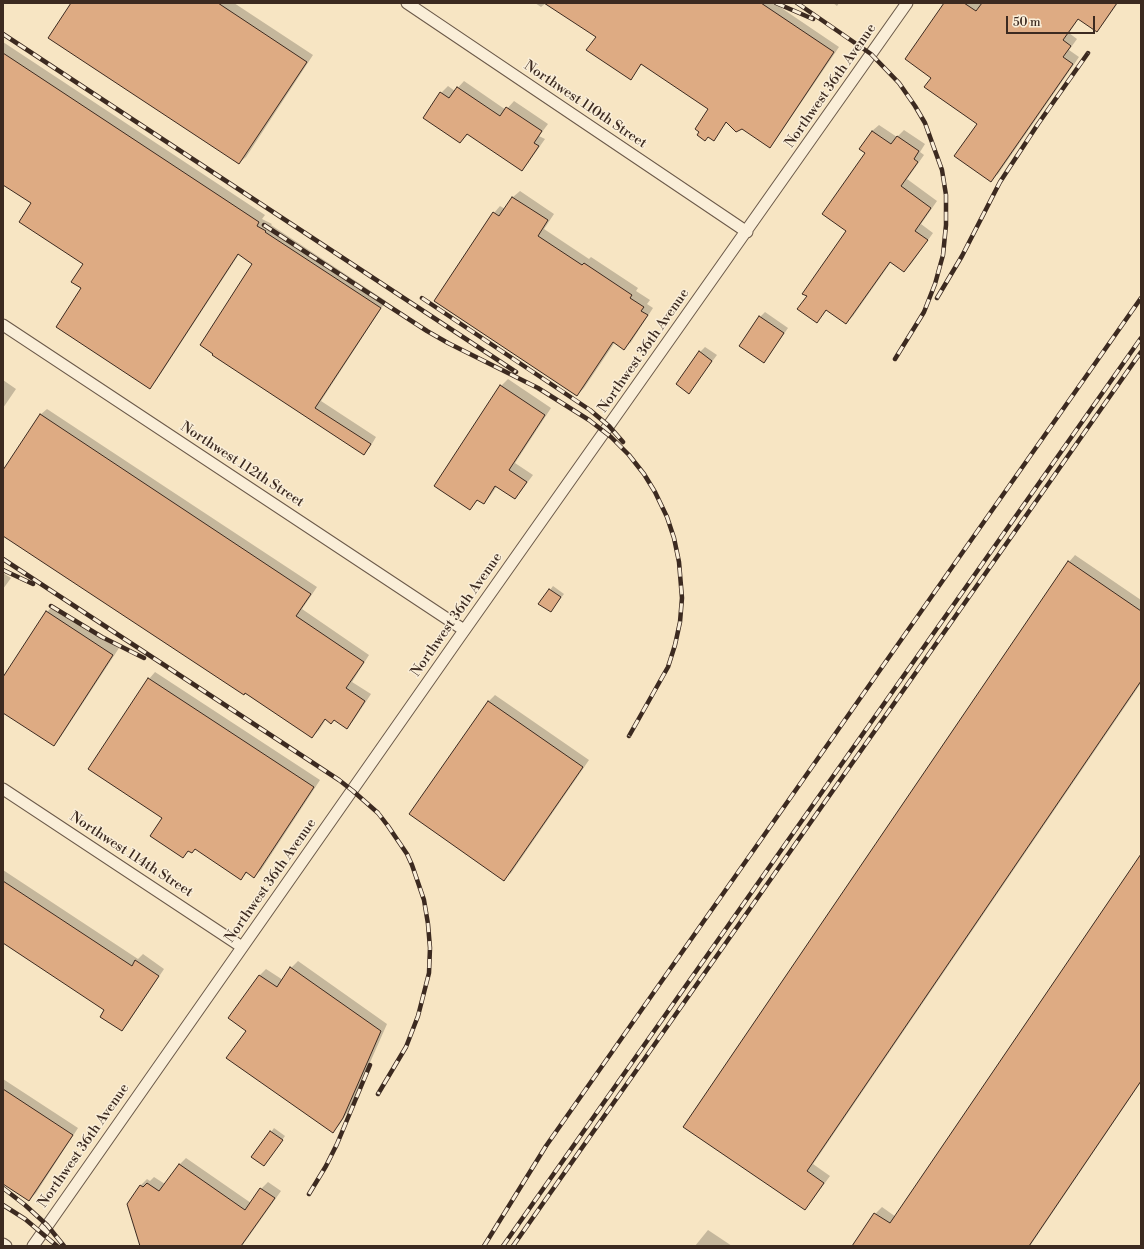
<!DOCTYPE html>
<style>
body{margin:0}
#map{position:relative;width:1144px;height:1249px;overflow:hidden;background:#f7e5c3;font-family:"Libre Bodoni",serif}
canvas{display:block}
.frame{position:absolute;inset:0;border:4px solid #3c2a20;pointer-events:none}
.scale{position:absolute;left:1006px;top:16px;width:89px;height:18px;box-sizing:border-box;border:2px solid #3c2a20;border-top:0;padding-left:5px;font-size:12px;line-height:14px;white-space:nowrap;color:#3c2a20;-webkit-text-stroke:3px #faeed8;paint-order:stroke}
</style>
<div id="map">
<canvas width="1144" height="1249"></canvas>
<div class="frame"></div>
<div class="scale">50 m</div>
</div>
<script>
const context = document.querySelector('canvas').getContext('2d');
context.lineJoin = 'round';
function fillPath(path, color) {
  context.fillStyle = color;
  context.fill(path, 'evenodd');
}
function poly(rows) {
  const path = new Path2D();
  for (const r of rows) {
    path.moveTo(r[0], r[1]);
    for (let i = 2; i < r.length; i += 2) path.lineTo(r[i], r[i + 1]);
  }
  return path;
}
function trace(path, color, width, dash) {
  context.strokeStyle = color;
  context.lineWidth = width;
  context.lineCap = dash ? 'butt' : 'round';
  context.setLineDash(dash || []);
  context.stroke(path);
}
function drawText(font, color, halo, rows, align = 'center') {
  context.font = font + ' "Libre Bodoni",serif';
  context.lineWidth = 3;
  context.setLineDash([]);
  context.textBaseline = 'middle';
  context.strokeStyle = halo;
  context.fillStyle = color;
  for (const [text, x, y, turn = 0] of rows) {
    context.save();
    context.translate(x, y);
    context.rotate((+turn || 0) * Math.PI / 180);
    context.textAlign = isNaN(turn) ? turn : align;
    if (halo) context.strokeText(text, 0, 0);
    context.fillText(text, 0, 0);
    context.restore();
  }
}
fillPath(poly([
 [72,3,234,3,313,55,246,157,239,163],
 [535,3,546,3,541,7],
 [546,3,774,3,839,47,775,141,770,146,742,128,727,122,714,139,710,109,642,64,630,79,597,36],
 [833,3,839,3,837,6],
 [945,3,980,3,982,4,983,3,1118,3,1103,24,1096,31,1079,18,1069,33,1077,39,1069,50,1079,57,998,174,991,180,978,124,932,77],
 [3,42,265,215,262,219,272,224,271,225,386,301,321,401,376,437,370,447,364,453,213,355,254,264,239,254,156,381,149,387,83,288,84,263,33,203,3,184],
 [464,81,506,110,514,101,548,124,539,136,545,139,528,163,522,170,468,134,460,142,424,118,441,93,448,86,455,91],
 [879,125,897,137,904,130,925,144,920,152,924,155,907,179,937,201,921,224,933,233,911,264,904,271,891,262,853,316,846,323,827,310,817,322,808,296,847,231,872,131],
 [520,191,554,214,544,229,589,259,591,257,638,288,636,291,650,300,647,304,653,308,631,342,624,348,615,342,584,388,577,395,494,213,500,206,505,209,513,197],
 [765,312,788,328,768,357,763,362,760,317],
 [705,347,717,355,689,392,700,352],
 [508,379,551,408,515,463,533,475,521,491,515,498,497,486,490,496,484,503,478,500,470,509,436,486,501,386],
 [3,380,16,389,3,408],
 [47,409,317,587,302,609,369,655,352,682,371,694,353,721,347,728,334,719,326,719,319,730,312,737,3,535,3,472,40,415],
 [1075,555,1141,600,1141,683,813,1164,830,1176,811,1202,805,1209,684,1127,1069,562],
 [3,573,11,578,3,589],
 [553,586,564,594,553,608,540,604],
 [54,605,119,648,60,738,54,745,3,712,3,679,47,612],
 [155,672,320,780,261,870,254,876,248,872,241,878,195,848,189,850,183,857,164,818,149,679],
 [495,695,589,760,511,873,504,879,410,814,489,701],
 [1141,856,1141,1082,1030,1246,859,1246,855,1243,875,1214,882,1207,896,1217],
 [3,870,138,959,143,954,164,969,128,1023,122,1030,105,1010,3,942],
 [298,961,387,1024,349,1110,339,1125,332,1132,260,975,266,969,283,980,291,968],
 [3,1079,78,1128,36,1193,29,1200,3,1183],
 [274,1128,285,1136,267,1162,253,1157],
 [186,1158,251,1203,261,1189,268,1182,281,1191,242,1246,141,1246,128,1204,141,1185,147,1179,150,1181,154,1177,165,1184,179,1165],
 [708,1230,732,1246,695,1246]
]), '#0003');
const building = poly([
 [71,3,218,3,307,62,239,164,48,38,71,3],
 [544,3,761,3,834,52,770,148,742,129,736,132,726,122,714,141,708,137,705,141,697,135,699,132,695,129,708,109,641,64,631,80,586,50,596,37,544,3],
 [944,3,964,3,976,11,982,3,1117,3,1097,32,1078,19,1063,40,1071,46,1063,57,1073,64,991,182,954,156,977,124,924,87,931,78,905,59,944,3],
 [3,53,259,222,257,226,266,231,265,232,381,308,315,408,371,444,364,455,212,355,213,354,200,345,252,264,238,254,150,389,56,327,81,288,71,282,83,264,19,222,31,203,3,185,3,53],
 [457,87,500,116,506,107,542,131,534,143,539,146,522,171,467,134,460,143,423,118,440,92,449,98,457,87],
 [872,131,891,144,897,136,919,151,914,159,918,162,901,186,931,208,915,231,928,240,904,272,890,262,846,324,826,310,817,323,797,309,807,296,802,294,846,231,822,214,865,153,859,149,872,131],
 [512,197,548,220,538,236,582,265,584,263,632,295,630,298,644,307,641,311,648,315,624,350,613,342,577,396,434,301,493,212,499,216,512,197],
 [759,316,784,333,764,363,739,346,759,316],
 [699,351,712,361,689,394,676,384,699,351],
 [500,385,545,415,509,470,527,482,515,499,495,486,484,504,477,500,470,510,434,486,500,385],
 [40,414,311,594,296,616,364,662,346,688,365,701,347,729,334,720,331,724,325,719,312,738,245,693,244,695,3,536,3,470,40,414],
 [1068,561,1141,611,1141,681,807,1171,824,1183,805,1210,683,1127,1068,561],
 [549,589,561,597,551,612,538,604,549,589],
 [46,611,113,655,54,746,3,713,3,677,46,611],
 [148,678,314,787,254,878,246,872,241,880,195,849,192,853,188,851,183,858,150,836,162,818,88,769,148,678],
 [488,701,583,767,504,881,409,814,488,701],
 [1141,854,1141,1081,1029,1246,852,1246,874,1213,890,1223,1141,854],
 [3,881,132,966,135,960,159,976,122,1031,100,1017,104,1010,3,943,3,881],
 [290,967,381,1031,343,1118,333,1133,226,1058,246,1031,228,1018,259,975,277,987,290,967],
 [3,1089,73,1135,29,1201,3,1184,3,1089],
 [270,1131,283,1140,264,1166,251,1157,270,1131],
 [179,1164,245,1210,260,1188,275,1198,241,1246,140,1246,127,1204,140,1185,143,1187,147,1183,159,1191,179,1164]
]);
fillPath(building, '#deab83');
trace(building, '#3c2a20', 1);
const street = poly([
 [407,3,747,232],
 [3,325,464,630],
 [3,789,242,947],
 [3,1244,6,1246],
 [33,1246,456,642,907,3]
]);
trace(street, '#6b5949', 13);
trace(street, '#faeed8', 11);
const rail = poly([
 [776,3,813,19],
 [797,3,871,54,899,83,915,106,925,123,942,170,946,195,946,225,943,255,935,284,924,312,895,359],
 [3,34,516,372],
 [264,225,427,331,448,343,538,388,589,420,611,437,629,455,644,474,655,492,667,517,674,538,679,562,682,598,680,622,675,645,668,667,629,736],
 [422,298,590,410,609,426,623,442],
 [937,298,962,256,1000,182,1038,124,1088,53],
 [3,559,339,780,353,791,378,813,388,826,407,854,412,865,424,900,428,924,430,948,429,973,418,1016,406,1047,378,1094],
 [3,570,33,584],
 [51,606,102,637,144,658],
 [3,1188,25,1205,47,1225,64,1246],
 [309,1194,326,1166,337,1144,370,1065],
 [3,1205,25,1219,57,1246],
 [484,1246,546,1146,1141,298],
 [503,1246,1141,338],
 [513,1246,1141,352]
]);
trace(rail, '#3c2a20', 4.5);
trace(rail, '#faeed8', 3, [9]);
drawText('14px', '#3c2a20', '#faeed8', [
 ["Northwest 36th Avenue",831,86,-55],
 ["Northwest 110th Street",585,105,34],
 ["Northwest 36th Avenue",644,351,-55],
 ["Northwest 112th Street",242,465,33],
 ["Northwest 36th Avenue",457,615,-55],
 ["Northwest 114th Street",131,855,33],
 ["Northwest 36th Avenue",271,881,-55],
 ["Northwest 36th Avenue",84,1146,-55]
]);
</script>
